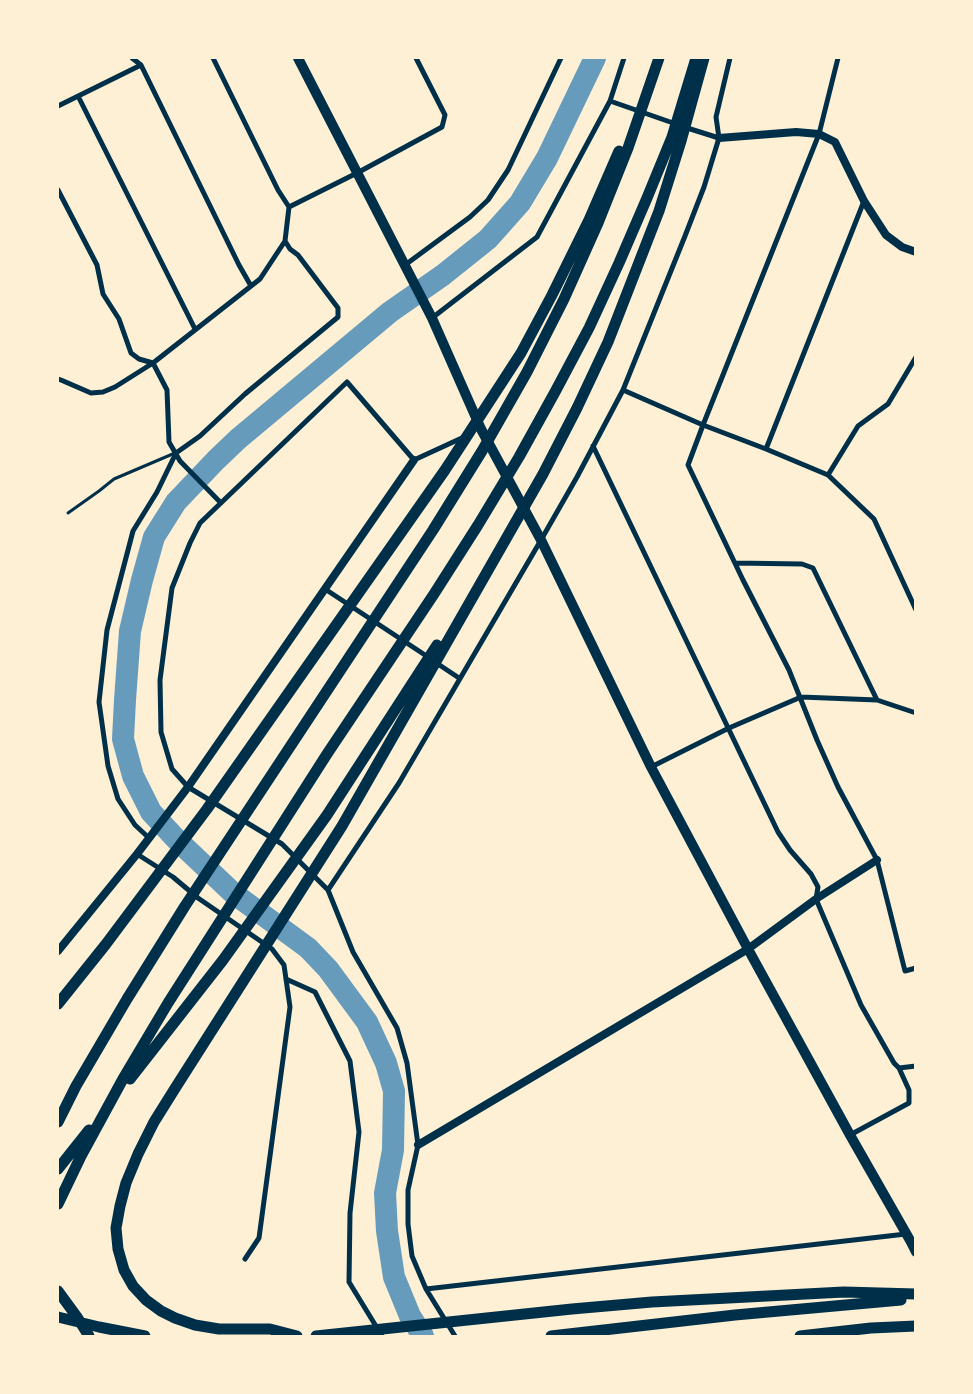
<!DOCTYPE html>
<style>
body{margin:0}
#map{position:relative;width:973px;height:1394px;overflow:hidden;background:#fdf0d5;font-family:"IBM Plex Sans",sans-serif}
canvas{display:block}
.frame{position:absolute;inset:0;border:59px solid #fdf0d5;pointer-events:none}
</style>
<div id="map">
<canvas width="973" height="1394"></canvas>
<div class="frame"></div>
</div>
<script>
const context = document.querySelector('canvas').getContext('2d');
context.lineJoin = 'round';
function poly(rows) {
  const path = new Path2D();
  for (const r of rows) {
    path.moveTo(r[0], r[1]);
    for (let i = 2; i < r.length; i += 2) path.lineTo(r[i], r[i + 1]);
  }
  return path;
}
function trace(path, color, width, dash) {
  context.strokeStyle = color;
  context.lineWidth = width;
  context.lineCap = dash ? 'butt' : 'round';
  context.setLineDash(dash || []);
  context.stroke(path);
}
trace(poly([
 [423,1336,410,1316,394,1277,387,1231,385,1193,393,1150,394,1091,386,1063,367,1022,328,969,308,948,233,893,177,840,151,812,133,776,123,739,125,700,130,631,142,580,154,537,176,502,216,460,238,439,390,312,443,275,488,239,520,203,547,158,595,58]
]), '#669bbc', 22);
trace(poly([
 [68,513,99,491,114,479,175,453]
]), '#003049', 3);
trace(poly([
 [213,58,278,190,289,207],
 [838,58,819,134,703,425,766,449,828,475,874,519,916,610],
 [141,65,239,265,251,286],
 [78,96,195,329],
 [610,101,676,124],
 [58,106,141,65,132,58],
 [684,127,719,138],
 [58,190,97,265,103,294,119,319,131,353,139,359,153,363,167,390,169,442,180,461,221,503],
 [405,265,470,217,488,200,508,170,561,58],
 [432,318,537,237,610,101,624,58],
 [58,379,61,380,91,393,103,392,115,387,153,363,260,279,285,241],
 [623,390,703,425,688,465,743,580,789,670,817,740,838,787,877,860,905,971,916,968],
 [593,446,778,832,790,850,811,874,818,887,816,899,861,1005,894,1063,899,1068,909,1090,909,1103,850,1135],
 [766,449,864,201],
 [828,475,858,426,888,404,916,357],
 [735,563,802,564,813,568,877,700],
 [325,589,428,657],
 [435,662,459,678],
 [651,767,729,728,801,697,877,700,916,713],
 [149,838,135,825,118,799,108,766,99,702,107,630,133,531,157,492,176,453,200,436,245,394,338,317,338,308,298,255,290,249,285,241,289,207,357,173,442,127,445,115,416,58],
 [137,854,173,877,198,898,272,949,284,965,290,1007,259,1238,245,1259],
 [328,890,399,783,541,540,577,477,623,390,685,236,704,187,715,151,719,138,716,117,730,58],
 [286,979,315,992,350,1061,359,1132,350,1213,349,1282,382,1336],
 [899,1068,916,1066],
 [426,1289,906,1234],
 [455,1336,426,1289,412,1256,408,1224,408,1190,418,1145,407,1063,397,1028,353,952,328,890,282,844,188,787,172,769,161,732,160,680,172,588,190,543,200,523,347,382,414,460,464,437]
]), '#003049', 5);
trace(poly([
 [719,138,796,132,819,134,835,142,864,201,886,235,902,247,916,252],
 [58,951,137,854,188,787,414,460],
 [418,1145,748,949,816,899,877,860]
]), '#003049', 8);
trace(poly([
 [298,58,432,318,481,429,541,540,651,767,748,949,850,1135,911,1242,916,1252]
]), '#003049', 10);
trace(poly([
 [58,1004,106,944,207,809,445,470,521,353,552,295,589,220,619,151],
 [130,1079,223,960,327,815,437,645],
 [58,1122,76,1086,127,999,185,906,433,530,482,451,527,372,564,299,598,223,628,148,659,58],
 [58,1169,89,1130],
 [58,1204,81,1156,124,1077,168,1003,327,754,434,594,478,525,519,457,555,392,589,328,619,263,647,198,672,137,696,58],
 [58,1291,77,1317,89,1336],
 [58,1317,99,1327,145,1336],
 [297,1336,270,1329,219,1329,195,1325,175,1318,161,1311,146,1300,133,1286,124,1270,118,1249,116,1228,120,1206,126,1183,138,1154,154,1122,174,1090,342,826,543,474,577,408,608,342,659,211,681,141,704,58],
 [316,1336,572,1309,652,1302,844,1292,916,1294],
 [551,1336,735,1315,901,1300],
 [800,1336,871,1328,916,1326]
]), '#003049', 11);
</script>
